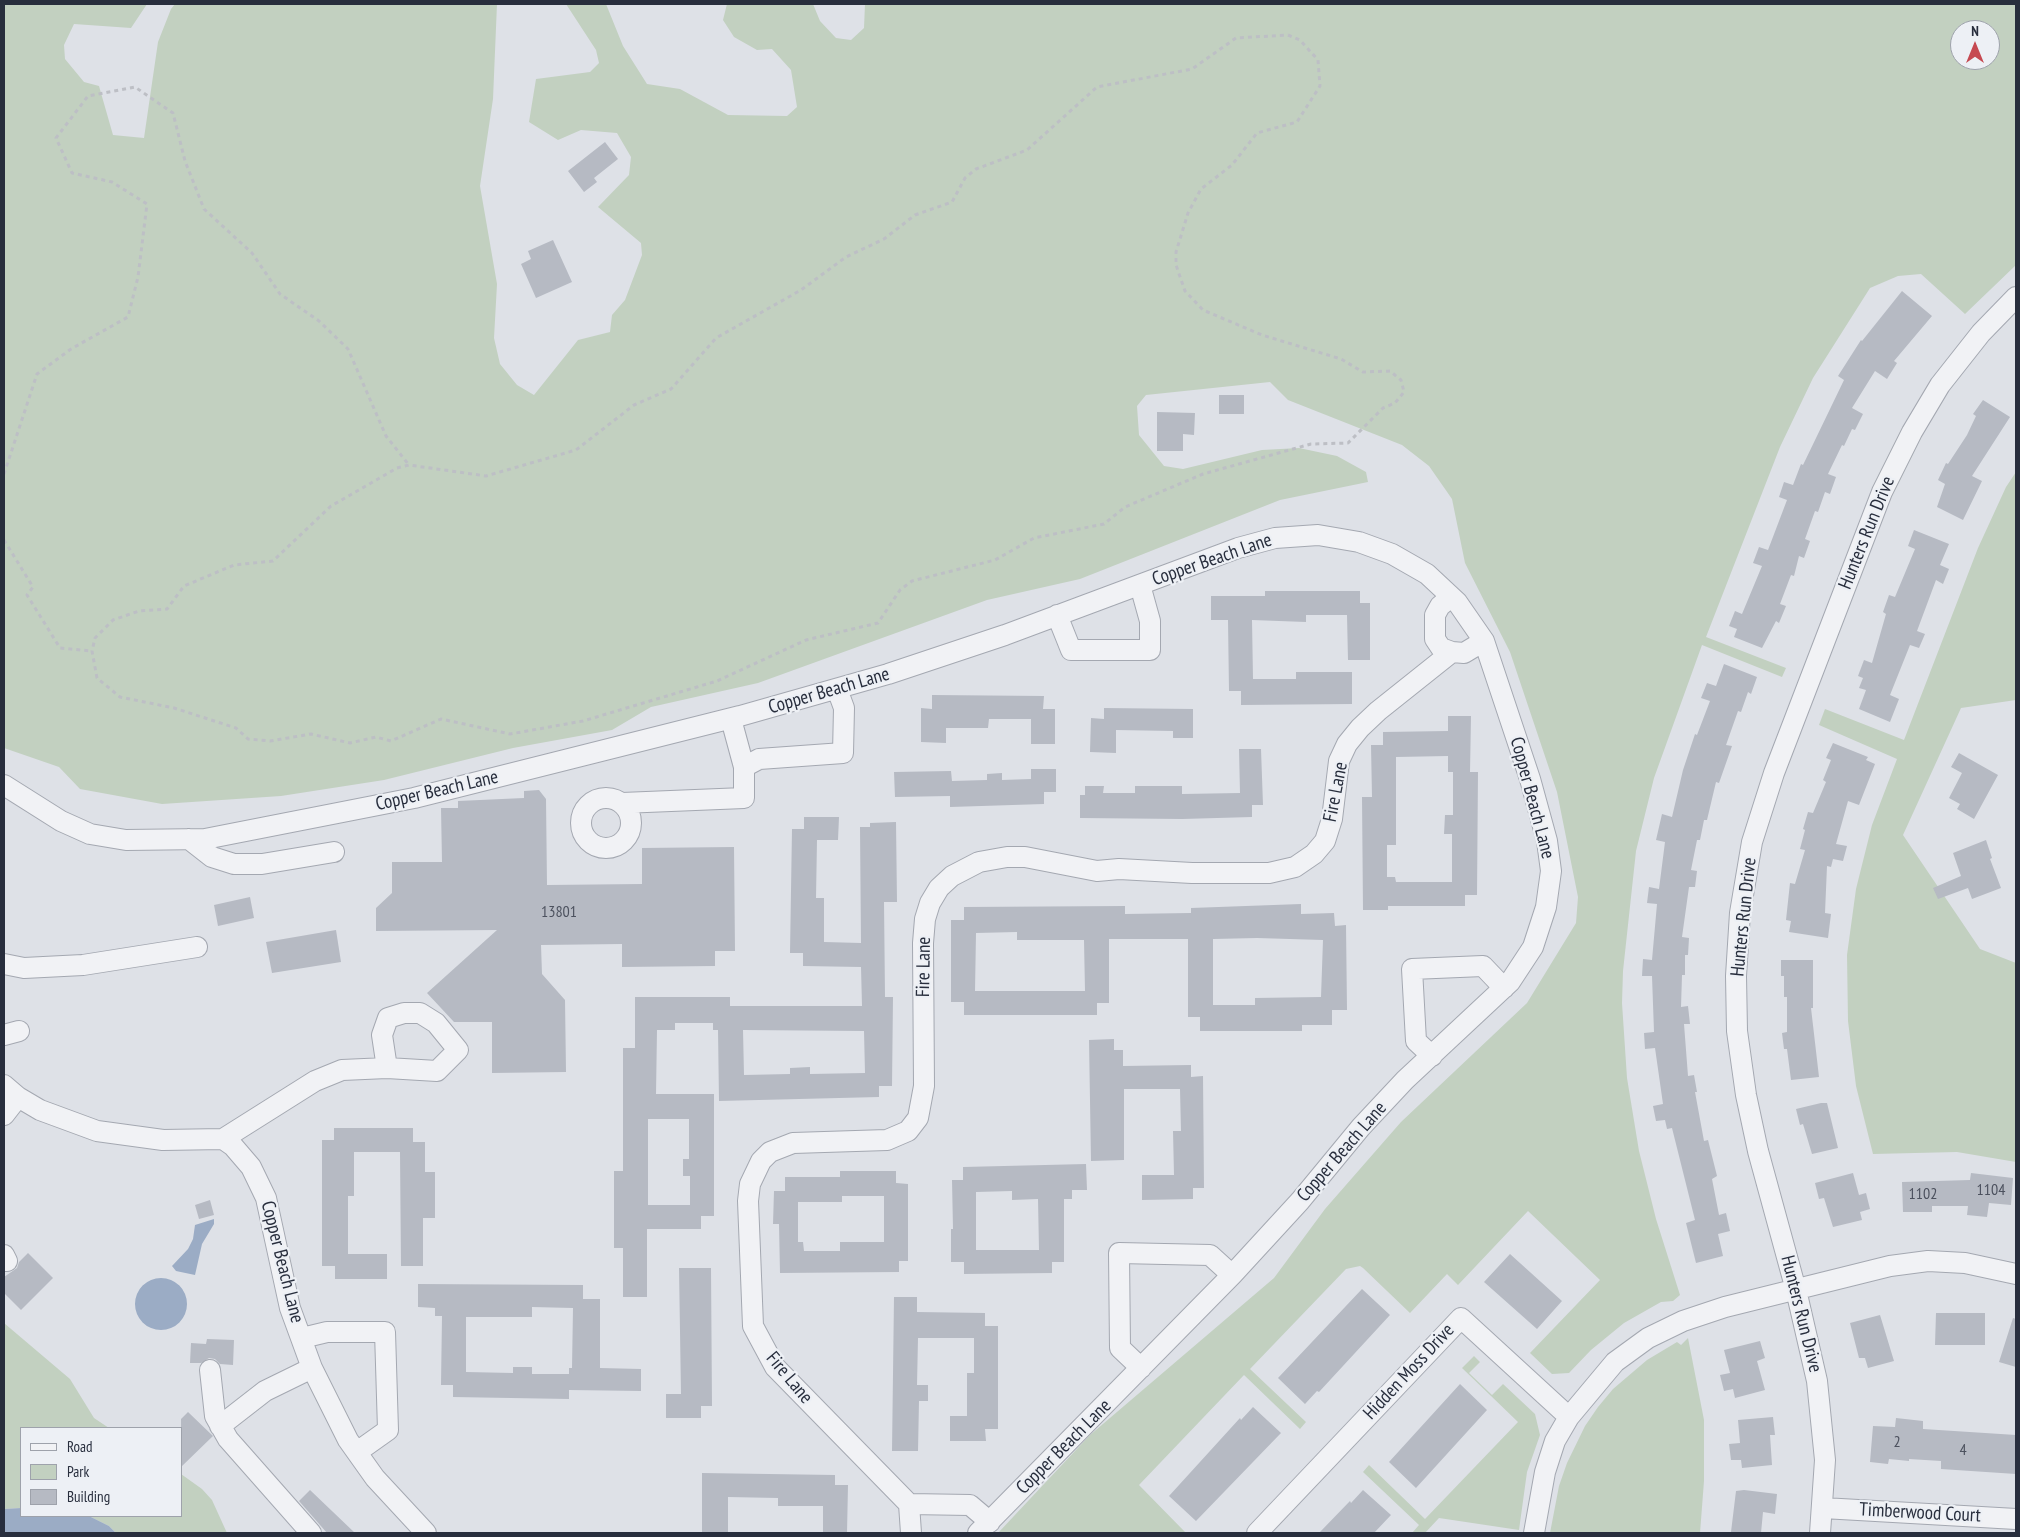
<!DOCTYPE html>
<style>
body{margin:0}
#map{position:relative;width:2020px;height:1537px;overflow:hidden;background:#dee1e7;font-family:"PT Sans Narrow",sans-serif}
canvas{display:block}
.frame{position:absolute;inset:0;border:5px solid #282e3d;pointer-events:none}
.legend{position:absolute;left:20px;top:1427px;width:162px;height:90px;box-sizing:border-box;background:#edf0f5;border:1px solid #9ea2ab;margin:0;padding:6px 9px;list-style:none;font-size:15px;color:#282e3d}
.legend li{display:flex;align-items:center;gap:10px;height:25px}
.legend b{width:25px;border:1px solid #9ea2ab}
.north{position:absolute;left:1950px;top:20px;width:50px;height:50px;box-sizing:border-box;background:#edf0f5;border:1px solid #9ea2ab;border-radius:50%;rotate:0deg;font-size:14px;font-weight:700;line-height:20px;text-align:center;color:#282e3d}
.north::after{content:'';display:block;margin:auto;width:18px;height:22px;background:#c64951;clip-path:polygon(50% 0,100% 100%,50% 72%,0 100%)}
</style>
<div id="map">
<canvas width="2020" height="1537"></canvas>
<div class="frame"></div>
<ul class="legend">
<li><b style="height:6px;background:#f1f2f5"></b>Road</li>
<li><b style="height:14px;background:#c2d0c0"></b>Park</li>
<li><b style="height:14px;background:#b6bac3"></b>Building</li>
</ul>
<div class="north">N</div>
</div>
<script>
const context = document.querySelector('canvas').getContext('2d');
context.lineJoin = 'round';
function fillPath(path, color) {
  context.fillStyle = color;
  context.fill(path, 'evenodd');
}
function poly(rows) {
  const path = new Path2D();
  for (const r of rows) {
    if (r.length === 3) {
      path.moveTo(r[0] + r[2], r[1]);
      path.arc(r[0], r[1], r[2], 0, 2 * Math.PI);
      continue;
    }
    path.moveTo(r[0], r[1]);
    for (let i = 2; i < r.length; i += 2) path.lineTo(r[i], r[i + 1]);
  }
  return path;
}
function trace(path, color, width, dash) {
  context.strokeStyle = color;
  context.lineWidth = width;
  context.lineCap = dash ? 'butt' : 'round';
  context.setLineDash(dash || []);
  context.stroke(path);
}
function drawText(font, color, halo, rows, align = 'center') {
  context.font = font + ' "PT Sans Narrow",sans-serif';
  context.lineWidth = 4.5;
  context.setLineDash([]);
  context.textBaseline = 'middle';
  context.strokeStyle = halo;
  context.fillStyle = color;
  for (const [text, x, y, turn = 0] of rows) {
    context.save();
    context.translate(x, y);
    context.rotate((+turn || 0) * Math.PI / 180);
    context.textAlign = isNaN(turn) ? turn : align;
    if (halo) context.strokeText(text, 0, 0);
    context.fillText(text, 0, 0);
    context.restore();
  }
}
fillPath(poly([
 [4,4,147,4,131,28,74,24,64,45,65,59,84,82,99,86,113,135,144,138,158,42,171,9,175,4,497,4,493,99,480,186,497,284,494,338,500,364,517,385,534,395,578,340,610,332,612,315,625,300,642,255,641,243,598,207,629,175,631,157,617,133,581,130,558,140,529,122,536,79,590,72,599,63,596,50,566,4,606,4,623,46,647,84,680,89,728,115,787,116,797,107,791,70,772,49,757,50,734,37,723,20,727,4,813,4,820,21,836,38,851,40,864,28,865,4,2016,4,2016,265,1965,314,1921,274,1898,276,1870,288,1813,378,1780,447,1706,637,1786,668,1782,677,1702,645,1654,778,1636,851,1623,971,1622,1003,1627,1078,1639,1151,1656,1219,1680,1295,1673,1301,1661,1302,1624,1323,1591,1350,1569,1373,1552,1374,1530,1353,1600,1280,1528,1211,1458,1285,1447,1274,1410,1313,1363,1268,1360,1266,1346,1269,1250,1369,1306,1422,1300,1429,1244,1375,1139,1485,1186,1533,998,1533,1090,1435,1274,1278,1325,1209,1401,1122,1527,1003,1576,923,1578,897,1557,792,1510,652,1465,563,1452,499,1429,466,1402,445,1288,400,1270,382,1146,395,1137,406,1139,435,1164,466,1183,469,1262,450,1299,448,1337,456,1366,472,1368,482,1280,500,1080,579,987,600,758,683,651,707,612,730,513,748,384,780,281,796,162,804,80,789,59,767,4,748],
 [1960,30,1990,30,1990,60,1960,60],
 [2016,472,2016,700,1961,708,1903,835,1980,949,2016,963,2016,1162,1957,1152,1873,1154,1856,1086,1848,1021,1847,955,1856,889,1872,825,1897,759,1819,725,1825,709,1904,740,1978,548,2006,487],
 [4,1323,70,1379,94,1418,109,1428,21,1428,21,1508,4,1509],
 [1688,1338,1704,1420,1704,1481,1700,1533,1550,1533,1559,1486,1567,1463,1585,1426,1598,1407,1613,1389,1647,1360,1677,1342,1681,1345],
 [1474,1356,1480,1362,1469,1373,1492,1395,1503,1384,1535,1414,1540,1435,1527,1472,1519,1530,1439,1518,1425,1533,1412,1533,1419,1525,1363,1472,1369,1465,1425,1519,1518,1422,1462,1368],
 [181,1474,202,1489,212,1500,227,1533,116,1533,109,1526,89,1516,181,1516]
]), '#c2d0c0');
fillPath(poly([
 [214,1219,214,1224,202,1244,195,1275,176,1271,172,1266,188,1249,193,1239,195,1225],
 [161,1304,26],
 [21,1508,21,1516,89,1516,109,1526,116,1533,4,1533,4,1509]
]), '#9bacc5');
fillPath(poly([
 [605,142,618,159,594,178,597,182,584,192,568,171],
 [553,240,572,282,536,298,521,264,531,259,528,251],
 [1902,291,1932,316,1894,361,1897,363,1887,379,1875,371,1852,408,1863,414,1855,430,1852,429,1844,446,1842,445,1828,474,1836,477,1830,494,1825,492,1818,512,1815,511,1805,539,1810,541,1804,558,1799,556,1794,576,1791,575,1780,604,1786,606,1779,623,1776,621,1762,648,1734,637,1737,629,1729,626,1735,611,1742,614,1762,566,1753,563,1759,547,1768,550,1787,500,1779,497,1784,482,1793,485,1801,464,1803,465,1844,380,1838,376,1861,340,1862,341],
 [1219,395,1244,395,1244,414,1219,414],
 [1983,400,2010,417,1972,476,1982,481,1963,520,1937,507,1945,484,1938,480,1946,463,1948,464,1967,435,1976,416,1973,414],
 [1157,412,1195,413,1194,435,1183,434,1183,451,1157,451],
 [1914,530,1949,544,1940,565,1949,569,1943,584,1936,580,1917,631,1925,634,1919,648,1910,645,1890,695,1899,699,1890,722,1859,709,1866,690,1859,688,1863,678,1858,676,1864,660,1872,663,1886,614,1883,612,1889,595,1895,597,1915,549,1908,546],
 [1265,591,1360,591,1360,603,1370,603,1370,660,1348,660,1347,615,1306,615,1306,622,1252,620,1253,679,1296,679,1296,672,1352,672,1352,704,1241,705,1241,691,1229,691,1228,620,1211,620,1211,596,1265,596],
 [1724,664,1757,677,1751,694,1748,692,1741,712,1738,711,1726,745,1732,746,1719,783,1716,782,1707,820,1704,820,1700,840,1697,840,1691,870,1697,871,1695,887,1689,887,1682,937,1689,938,1688,955,1685,955,1685,975,1682,975,1681,1007,1688,1006,1690,1024,1684,1024,1688,1076,1694,1075,1697,1092,1695,1092,1704,1141,1708,1140,1717,1176,1712,1179,1719,1215,1726,1213,1730,1231,1718,1234,1723,1256,1696,1263,1686,1223,1695,1220,1672,1128,1667,1129,1665,1120,1656,1121,1653,1106,1663,1104,1655,1048,1645,1049,1644,1033,1654,1032,1652,976,1642,976,1643,959,1652,960,1657,904,1647,903,1649,887,1659,889,1665,842,1656,840,1662,814,1672,817,1683,770,1695,734,1697,735,1710,701,1701,698,1707,683,1716,686],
 [932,695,1044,696,1043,709,1055,709,1055,744,1031,744,1031,719,989,719,988,728,946,728,946,743,921,742,921,708,932,709],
 [1104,708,1193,709,1193,738,1173,738,1173,731,1116,730,1116,753,1090,752,1091,718,1104,719],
 [1448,716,1471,716,1470,772,1478,772,1477,895,1465,895,1465,906,1388,906,1388,910,1363,910,1362,797,1372,797,1371,745,1383,745,1383,732,1448,731],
 [1448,756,1448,772,1453,772,1453,815,1445,815,1444,834,1452,834,1452,882,1396,882,1395,877,1387,877,1387,845,1396,845,1396,757],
 [1833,743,1868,757,1866,760,1875,764,1859,805,1848,801,1836,844,1847,846,1843,861,1833,859,1831,867,1827,866,1825,913,1831,914,1828,938,1789,932,1791,921,1786,920,1790,883,1795,884,1805,850,1800,849,1805,830,1803,829,1808,812,1813,813,1826,782,1823,780,1831,760,1826,758],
 [1239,749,1261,749,1263,805,1252,805,1252,817,1182,819,1080,818,1080,795,1085,795,1085,786,1104,786,1103,793,1135,793,1135,786,1182,786,1182,794,1240,793],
 [1959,753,1998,775,1974,819,1957,809,1960,804,1949,798,1962,773,1951,767],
 [1031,769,1056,769,1056,792,1044,792,1044,804,950,807,950,796,895,797,894,772,951,771,952,781,987,780,987,774,1002,773,1002,780,1031,779],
 [539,790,546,799,547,885,642,884,642,848,734,847,735,951,715,951,715,966,622,967,622,944,541,945,542,974,565,1000,566,1072,492,1073,492,1022,454,1022,427,993,497,930,376,931,376,908,392,893,392,862,442,862,441,808,458,808,458,801,524,798,524,791],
 [804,817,839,817,838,840,817,840,816,898,824,898,824,942,861,943,860,827,870,827,870,823,896,822,897,902,884,902,885,997,893,997,892,1086,879,1086,879,1097,719,1101,718,1030,713,1030,713,1023,675,1023,675,1030,657,1030,656,1094,714,1094,714,1216,701,1216,701,1229,647,1229,647,1297,623,1297,623,1248,614,1248,614,1171,623,1171,623,1048,635,1048,635,997,730,997,730,1006,862,1006,861,967,803,966,803,953,790,953,792,829,804,829],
 [743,1030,864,1031,865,1073,810,1074,810,1067,790,1068,790,1074,744,1075],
 [648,1119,689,1119,689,1159,683,1159,683,1176,690,1176,690,1205,648,1205],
 [1986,840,1992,858,1990,859,2001,888,1972,899,1968,888,1938,899,1933,888,1961,876,1953,853],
 [250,897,254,918,218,926,214,905],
 [1301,904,1301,914,1334,913,1335,926,1346,925,1347,1010,1332,1010,1332,1025,1302,1025,1302,1031,1200,1031,1200,1017,1188,1017,1188,939,1109,939,1109,1003,1097,1003,1097,1015,964,1015,964,1002,951,1002,951,920,964,920,964,907,1125,906,1125,914,1191,913,1191,908],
 [1017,932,1017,940,1084,940,1085,991,975,991,976,933],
 [1257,938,1323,940,1321,997,1255,998,1255,1005,1213,1005,1213,939],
 [336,930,341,962,272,973,266,942],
 [1781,960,1813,960,1813,1008,1811,1008,1819,1077,1791,1080,1787,1049,1784,1049,1782,1033,1787,1032,1787,997,1784,997,1784,976,1781,976],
 [1114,1039,1114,1050,1123,1050,1123,1066,1191,1065,1191,1077,1203,1076,1204,1188,1193,1188,1193,1199,1142,1200,1142,1175,1174,1175,1173,1131,1181,1131,1180,1089,1124,1089,1124,1160,1091,1161,1089,1040],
 [1821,1103,1827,1103,1838,1148,1812,1154,1803,1124,1800,1125,1796,1109],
 [334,1128,413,1128,413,1142,425,1142,425,1172,435,1172,435,1218,423,1218,423,1266,401,1266,400,1152,354,1152,354,1196,348,1196,348,1254,387,1254,387,1279,335,1279,335,1266,322,1266,322,1140,334,1140],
 [1086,1164,1087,1190,1072,1190,1072,1199,1064,1199,1064,1262,1052,1262,1052,1273,964,1274,964,1262,951,1262,951,1229,953,1229,952,1180,963,1180,963,1167],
 [1012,1191,1012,1200,1038,1199,1039,1250,976,1250,976,1192],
 [840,1171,896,1171,896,1183,908,1184,908,1261,899,1261,899,1272,780,1273,779,1224,773,1224,774,1191,785,1191,785,1177,840,1177],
 [842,1196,884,1196,884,1242,840,1242,840,1251,804,1251,803,1242,798,1242,798,1202,842,1202],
 [1853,1173,1859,1195,1866,1193,1870,1209,1860,1212,1862,1220,1833,1227,1824,1198,1819,1199,1815,1183],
 [1971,1173,2013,1178,2011,1205,1989,1203,1987,1217,1967,1215,1968,1206,1932,1206,1932,1212,1903,1212,1902,1182,1970,1180],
 [210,1200,214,1215,199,1219,195,1205],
 [28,1253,53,1278,21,1310,4,1293,4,1277,17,1268,19,1262],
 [1510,1254,1562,1301,1537,1329,1484,1282],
 [679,1268,711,1268,712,1406,701,1406,701,1418,666,1418,666,1394,681,1394],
 [418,1284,583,1285,583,1299,600,1299,600,1368,641,1369,641,1391,569,1390,569,1399,453,1397,453,1385,441,1385,442,1316,435,1316,435,1308,418,1307],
 [532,1307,573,1308,572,1368,569,1368,569,1374,532,1374,532,1367,513,1367,513,1373,466,1372,466,1317,532,1317],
 [1362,1289,1390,1315,1319,1392,1317,1391,1305,1404,1278,1378],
 [894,1297,917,1297,917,1312,985,1313,985,1326,998,1326,998,1429,985,1429,986,1441,950,1441,950,1416,967,1416,967,1373,974,1373,974,1338,918,1338,917,1385,928,1385,928,1401,919,1401,918,1451,892,1451],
 [1936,1313,1985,1313,1985,1345,1935,1345],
 [1880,1315,1894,1361,1868,1368,1865,1358,1859,1358,1850,1323],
 [2013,1318,2016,1319,2016,1367,1999,1362],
 [207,1339,234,1340,233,1365,220,1364,215,1359,209,1358,201,1363,190,1363,191,1343,206,1344],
 [1760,1341,1765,1358,1757,1361,1765,1390,1735,1398,1733,1389,1724,1391,1720,1375,1730,1373,1724,1350],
 [1460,1384,1487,1410,1416,1488,1389,1462],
 [1253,1407,1281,1433,1196,1521,1169,1496,1240,1418,1241,1420],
 [188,1412,213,1436,181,1467,181,1419],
 [1773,1417,1775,1435,1770,1435,1772,1465,1742,1468,1741,1460,1731,1460,1729,1444,1740,1443,1738,1420],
 [1896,1418,1923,1421,1923,1429,2016,1435,2016,1474,1941,1469,1941,1461,1909,1459,1909,1461,1889,1459,1888,1464,1870,1462,1873,1426,1895,1427],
 [702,1473,835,1475,835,1485,848,1485,847,1533,823,1533,823,1506,778,1506,778,1498,728,1497,728,1533,702,1533],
 [310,1490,355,1533,327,1533,299,1501],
 [1363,1490,1391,1515,1374,1533,1319,1533,1350,1501,1351,1503],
 [1744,1490,1777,1494,1775,1514,1763,1512,1761,1533,1731,1532,1736,1491]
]), '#b6bac3');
const minor = poly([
 [1451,597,1440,606,1435,615,1435,639,1441,648,1452,652,1464,653,1484,641],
 [1057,615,1071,650,1150,650,1150,621,1140,585],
 [731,719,744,767,759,759,843,753,844,708,837,689],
 [4,785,61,821,90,834,126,840,205,839,414,798,740,716,888,674,1005,635,1238,548,1275,538,1318,535,1359,542,1392,554,1427,574,1457,602,1484,641,1530,779,1547,841,1551,871,1546,907,1533,947,1510,982,1405,1080,1361,1127,1300,1201,1232,1275,978,1533],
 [606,823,25],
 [622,803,744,798,744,767],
 [189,839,212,857,234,864,262,864,334,852],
 [4,964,24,968,83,965,197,947],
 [4,1035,19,1031],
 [1432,1056,1416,1041,1412,969,1483,966,1504,988],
 [4,1085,18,1097,40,1110,97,1131,163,1140,223,1139,233,1146,251,1167,266,1198,290,1308,312,1368,348,1440,375,1478,426,1533],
 [4,1115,18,1097],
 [223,1139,315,1081,342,1070,387,1068,382,1035,388,1018,404,1013,420,1013,436,1023,458,1050,437,1071,387,1068],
 [4,1255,7,1261],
 [302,1338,327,1332,385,1332,388,1430,357,1452],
 [1141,1368,1120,1348,1119,1253,1210,1255,1232,1275],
 [210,1370,215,1416,228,1439,311,1533],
 [220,1426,265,1391,312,1368],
 [909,1504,775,1367,753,1326,748,1201,750,1184,761,1161,770,1152,793,1143,887,1140,908,1131,918,1118,924,1086,923,943,925,919,930,903,939,888,952,876,979,862,1007,857,1025,857,1097,871,1119,869,1192,873,1269,873,1295,867,1314,854,1325,841,1332,819,1339,761,1347,744,1360,728,1378,711,1452,652],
 [1823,1508,2016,1519],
 [911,1533,909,1504,970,1505,990,1522],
 [1257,1533,1461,1318,1569,1417],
 [1534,1533,1545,1472,1555,1441,1569,1417,1615,1362,1648,1338,1683,1321,1725,1307,1890,1266,1928,1261,1965,1263,2016,1274],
 [1820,1533,1825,1460,1817,1381,1796,1290,1758,1151,1746,1095,1737,1031,1736,976,1740,913,1752,842,1774,773,1882,492,1912,432,1940,385,1981,333,2016,297]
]);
trace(minor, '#a4a8b1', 22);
trace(poly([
 [1288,35,1300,40,1318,60,1320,86,1297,122,1257,133,1232,165,1201,189,1188,213,1176,252,1176,265,1185,291,1203,310,1262,335,1341,359,1363,372,1390,371,1401,380,1404,392,1395,403,1383,408,1348,443,1311,444,1203,474,1125,507,1104,524,1034,538,995,560,912,581,900,590,878,623,806,640,717,681,583,721,510,734,441,719,391,741,376,737,350,743,311,734,270,741,248,739,236,728,174,708,120,697,97,678,92,651,95,638,113,620,139,611,167,609,184,586,234,565,273,561,331,506,397,468,409,465,486,476,576,450,634,405,671,389,716,338,801,290,846,257,884,239,915,215,952,202,965,178,976,169,1027,150,1097,87,1192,69,1236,38,1288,35],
 [4,474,37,374,71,349,128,317,138,277,147,204,112,182,72,173,56,138,88,96,135,87,173,113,185,161,204,209,252,253,280,294,319,321,348,349,386,436,409,465],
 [4,540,33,587,27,595,60,648,92,651]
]), '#bdbfc5', 3, [4, 4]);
trace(minor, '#f1f2f5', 20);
drawText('16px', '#4c515e', null, [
 ["13801",559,912],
 ["1104",1991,1190],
 ["1102",1923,1194],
 ["2",1897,1442],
 ["4",1963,1450]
]);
drawText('19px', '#282e3d', '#edf0f5', [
 ["Hunters Run Drive",1867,533,-68],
 ["Copper Beach Lane",1212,560,-19],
 ["Copper Beach Lane",829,691,-16],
 ["Copper Beach Lane",437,791,-13],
 ["Fire Lane",1336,792,-79],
 ["Copper Beach Lane",1532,798,75],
 ["Hunters Run Drive",1744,917,-84],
 ["Fire Lane",924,967,-89],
 ["Copper Beach Lane",1342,1152,-49],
 ["Copper Beach Lane",282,1262,76],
 ["Hunters Run Drive",1801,1314,76],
 ["Hidden Moss Drive",1409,1372,-47],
 ["Fire Lane",789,1378,50],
 ["Copper Beach Lane",1064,1447,-45],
 ["Timberwood Court",1920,1513,3]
]);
</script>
